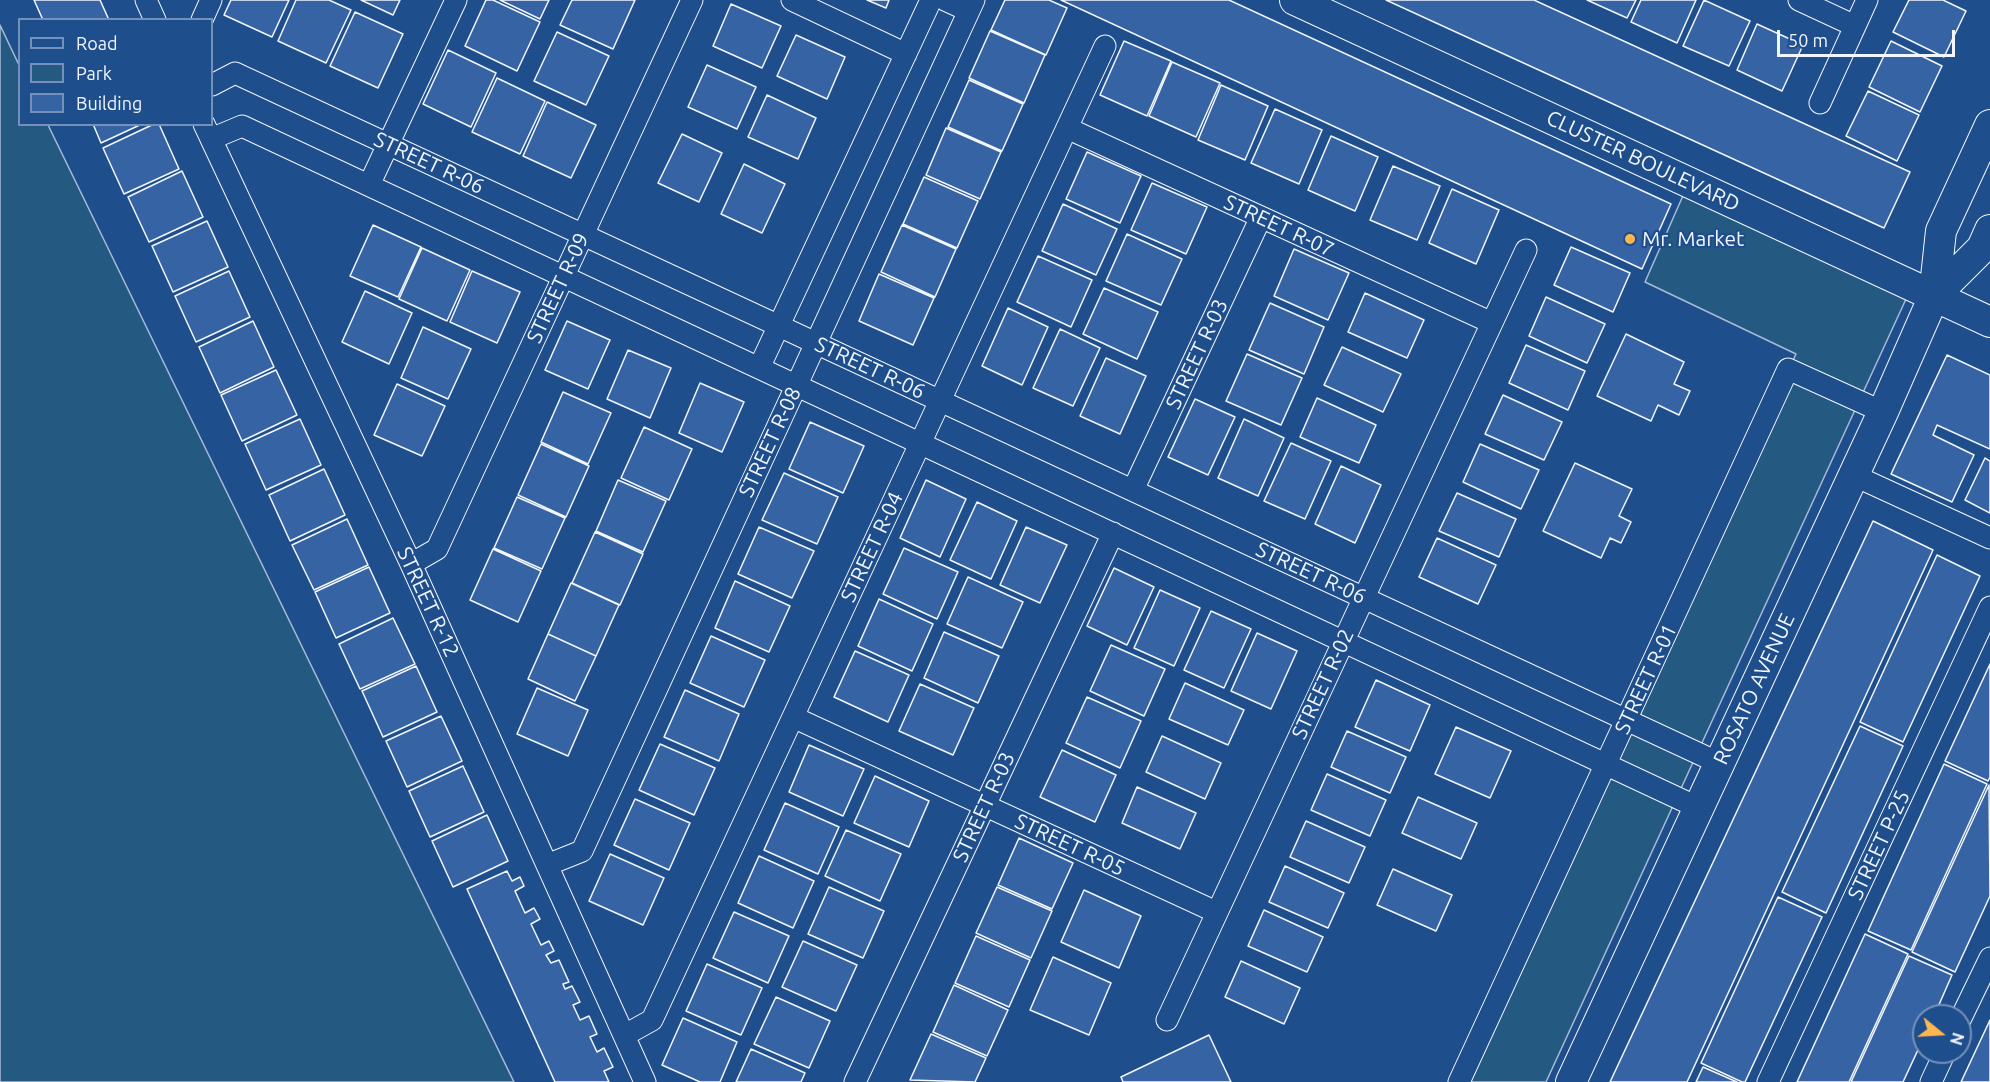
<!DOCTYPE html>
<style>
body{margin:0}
#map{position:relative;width:1990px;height:1082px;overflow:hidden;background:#1f4e8c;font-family:Ubuntu,sans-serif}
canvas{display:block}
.legend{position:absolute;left:18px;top:18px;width:195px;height:108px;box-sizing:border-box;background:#1f4e8c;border:2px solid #7391ba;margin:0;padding:8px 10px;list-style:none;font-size:18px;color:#f2f6ff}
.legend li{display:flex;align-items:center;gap:12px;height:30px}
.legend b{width:30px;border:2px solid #7391ba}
.north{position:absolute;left:1912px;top:1004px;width:60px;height:60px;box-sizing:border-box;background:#1f4e8c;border:2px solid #7391ba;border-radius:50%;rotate:108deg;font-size:16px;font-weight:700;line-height:24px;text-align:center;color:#f2f6ff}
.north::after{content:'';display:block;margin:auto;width:21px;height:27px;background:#ffb74d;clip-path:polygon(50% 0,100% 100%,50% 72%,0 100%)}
.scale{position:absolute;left:1777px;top:30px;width:178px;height:27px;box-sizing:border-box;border:3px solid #f2f6ff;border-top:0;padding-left:8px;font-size:18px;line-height:21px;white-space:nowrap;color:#f2f6ff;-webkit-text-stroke:4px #1f4e8c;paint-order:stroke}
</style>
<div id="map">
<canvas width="1990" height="1082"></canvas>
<ul class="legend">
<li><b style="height:8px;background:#1f4e8c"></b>Road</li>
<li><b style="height:16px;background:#245a82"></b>Park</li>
<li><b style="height:16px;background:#3563a3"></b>Building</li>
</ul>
<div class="north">N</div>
<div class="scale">50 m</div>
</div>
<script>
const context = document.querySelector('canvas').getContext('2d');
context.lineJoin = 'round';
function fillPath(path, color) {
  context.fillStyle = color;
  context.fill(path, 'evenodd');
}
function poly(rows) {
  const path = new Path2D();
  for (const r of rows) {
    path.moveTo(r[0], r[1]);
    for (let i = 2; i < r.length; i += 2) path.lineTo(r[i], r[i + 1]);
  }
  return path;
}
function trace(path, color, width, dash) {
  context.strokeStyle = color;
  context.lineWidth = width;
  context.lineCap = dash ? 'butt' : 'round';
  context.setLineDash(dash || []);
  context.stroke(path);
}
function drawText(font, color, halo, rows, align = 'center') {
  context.font = font + ' Ubuntu,sans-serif';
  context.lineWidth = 4.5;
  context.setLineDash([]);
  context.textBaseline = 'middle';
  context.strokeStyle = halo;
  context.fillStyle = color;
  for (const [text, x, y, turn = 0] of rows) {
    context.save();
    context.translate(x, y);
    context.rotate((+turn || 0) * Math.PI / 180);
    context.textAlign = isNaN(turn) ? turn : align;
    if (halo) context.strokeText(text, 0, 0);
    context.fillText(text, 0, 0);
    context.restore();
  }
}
const green = poly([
 [0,25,19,65,20,124,48,125,514,1082,0,1082,0,25],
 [1689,182,1912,286,1546,1082,1459,1082,1796,354,1645,282,1689,182]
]);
fillPath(green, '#245a82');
trace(green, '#a8bbd7', 1.5);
const building = poly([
 [34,0,100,0,109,20,43,20,34,0],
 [231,0,289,0,272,37,224,15,231,0],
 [296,0,329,0,351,10,326,63,278,41,296,0],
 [361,0,400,0,393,15,361,0],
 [486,0,493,0,540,22,517,71,465,46,486,0],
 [500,0,549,0,540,19,500,0],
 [572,0,635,0,613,49,560,25,572,0],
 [867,0,889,0,886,8,867,0],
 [1005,0,1049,0,1067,8,1046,55,991,30,1005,0],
 [1061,0,1229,0,1671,204,1642,269,1061,0],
 [1386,0,1534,0,1910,172,1884,228,1386,0],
 [1587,0,1636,0,1627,18,1587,0],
 [1641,0,1696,0,1677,43,1631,22,1641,0],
 [1704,0,1750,21,1729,66,1683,46,1704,0],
 [1909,0,1943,0,1966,11,1944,57,1893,32,1909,0],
 [731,4,781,26,762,68,713,46,731,4],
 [355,12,403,34,378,88,330,66,355,12],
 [1757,24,1803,45,1782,91,1737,70,1757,24],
 [990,31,1045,55,1024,103,969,78,990,31],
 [557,32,609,56,586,105,534,81,557,32],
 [796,35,845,57,827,99,777,76,796,35],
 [1124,41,1171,61,1147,116,1100,95,1124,41],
 [1891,41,1942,66,1920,112,1869,87,1891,41],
 [448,50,496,73,471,127,423,104,448,50],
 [1172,62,1220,83,1196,137,1149,116,1172,62],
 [707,65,756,87,737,129,688,107,707,65],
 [497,78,545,101,520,154,472,132,497,78],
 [969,80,1023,104,1002,151,948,127,969,80],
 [1221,85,1268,106,1245,160,1198,140,1221,85],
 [1868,91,1919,115,1897,161,1846,136,1868,91],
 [767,95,816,118,798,159,748,137,767,95],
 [547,102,596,125,571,178,523,156,547,102],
 [1275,109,1322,130,1299,184,1251,163,1275,109],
 [93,124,142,124,101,143,93,124],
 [154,124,159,124,179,169,124,194,103,148,154,124],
 [946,128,1001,152,980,199,926,175,946,128],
 [682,134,722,153,699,202,658,183,682,134],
 [1331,136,1378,157,1355,211,1308,190,1331,136],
 [1087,152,1141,176,1120,223,1066,199,1087,152],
 [744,164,785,184,762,233,721,214,744,164],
 [1393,166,1440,186,1417,240,1370,220,1393,166],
 [182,171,203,217,149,242,128,197,182,171],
 [924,177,978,201,957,248,903,224,924,177],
 [1152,183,1207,207,1186,254,1131,230,1152,183],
 [1452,189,1499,210,1476,264,1429,243,1452,189],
 [1063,204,1117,229,1096,275,1042,251,1063,204],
 [207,221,228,267,173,292,152,246,207,221],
 [373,225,421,247,398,297,350,276,373,225],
 [902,225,956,249,935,297,881,272,902,225],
 [1127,234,1182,259,1161,305,1106,281,1127,234],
 [1571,247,1630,273,1613,312,1554,285,1571,247],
 [422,248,470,270,447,321,399,299,422,248],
 [1294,249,1349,273,1328,320,1274,296,1294,249],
 [1038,256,1092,280,1071,327,1017,302,1038,256],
 [229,271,250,317,196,342,175,296,229,271],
 [472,271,520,292,497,343,450,322,472,271],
 [879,274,934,298,913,345,859,321,879,274],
 [1104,288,1158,312,1137,359,1083,334,1104,288],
 [365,291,412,313,389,364,342,342,365,291],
 [1365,293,1424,320,1407,358,1348,332,1365,293],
 [1546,297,1605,324,1587,363,1529,336,1546,297],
 [1270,303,1324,327,1304,374,1249,350,1270,303],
 [1008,308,1048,327,1022,385,982,366,1008,308],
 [253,321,274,367,220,393,199,347,253,321],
 [567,321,610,340,588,389,545,370,567,321],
 [423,327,471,349,448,399,401,378,423,327],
 [1060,329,1100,348,1073,406,1033,388,1060,329],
 [1626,334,1684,362,1674,384,1690,391,1679,415,1658,405,1651,421,1597,396,1626,334],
 [1526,345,1585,371,1568,410,1509,383,1526,345],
 [1342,347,1401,374,1383,412,1324,385,1342,347],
 [628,350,671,368,650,418,607,399,628,350],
 [1247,354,1302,378,1281,425,1226,401,1247,354],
 [1947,355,1990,375,1990,449,1937,425,1933,435,1974,455,1952,502,1891,474,1947,355],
 [1106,358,1146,376,1120,434,1080,416,1106,358],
 [276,370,297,415,242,441,221,395,276,370],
 [700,383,744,402,722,452,679,433,700,383],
 [397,384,445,406,422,456,374,435,397,384],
 [563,392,611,413,588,464,541,442,563,392],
 [1503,395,1562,422,1544,460,1485,434,1503,395],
 [1317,398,1376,425,1359,463,1300,437,1317,398],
 [1195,399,1235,417,1208,475,1168,457,1195,399],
 [300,419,321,465,266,490,245,444,300,419],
 [1244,419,1284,438,1258,496,1218,478,1244,419],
 [810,422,864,446,843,493,789,469,810,422],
 [644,427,692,449,669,500,621,478,644,427],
 [1291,443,1331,461,1305,519,1264,501,1291,443],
 [541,444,589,466,566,517,518,495,541,444],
 [1480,444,1539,470,1521,509,1463,482,1480,444],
 [1985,458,1990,461,1990,513,1965,500,1985,458],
 [1575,463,1632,489,1619,516,1631,522,1621,543,1610,538,1601,558,1543,531,1575,463],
 [1341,466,1381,485,1355,543,1315,524,1341,466],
 [324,469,345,515,290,541,269,495,324,469],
 [784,473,838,497,817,544,762,520,784,473],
 [618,480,666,501,643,552,596,531,618,480],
 [926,480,966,499,940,557,900,538,926,480],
 [1457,493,1516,519,1499,557,1439,531,1457,493],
 [517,497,565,518,542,569,494,548,517,497],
 [977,502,1017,521,991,579,950,560,977,502],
 [347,519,368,565,314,590,292,545,347,519],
 [1873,521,1933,550,1687,1082,1610,1082,1873,521],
 [759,527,814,551,792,598,738,574,759,527],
 [1026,527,1067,545,1040,603,1000,585,1026,527],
 [595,532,643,554,620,605,572,583,595,532],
 [1437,538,1496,565,1478,604,1419,577,1437,538],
 [904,548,958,572,937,619,883,594,904,548],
 [493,549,541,571,518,622,470,600,493,549],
 [1937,555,1980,576,1903,742,1860,722,1937,555],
 [369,567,390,613,336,638,315,592,369,567],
 [1114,568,1154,587,1127,645,1087,626,1114,568],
 [968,577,1023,602,1002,648,947,624,968,577],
 [735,581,790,606,769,652,715,628,735,581],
 [571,583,619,605,596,656,548,634,571,583],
 [1160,590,1200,608,1174,666,1134,648,1160,590],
 [879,599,933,624,912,671,858,646,879,599],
 [1211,611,1251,629,1224,688,1184,670,1211,611],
 [393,618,415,664,360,689,339,644,393,618],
 [944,632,999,656,978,703,924,678,944,632],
 [1257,633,1297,651,1271,709,1231,691,1257,633],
 [548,634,596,656,575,701,528,679,548,634],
 [711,636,765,660,744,707,690,683,711,636],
 [1111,645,1165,669,1144,716,1090,691,1111,645],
 [855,651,909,675,888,722,834,697,855,651],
 [1990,664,1990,777,1988,781,1945,761,1990,664],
 [416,666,437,712,383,737,362,691,416,666],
 [1376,680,1430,705,1410,751,1355,727,1376,680],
 [1185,683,1244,710,1228,745,1169,719,1185,683],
 [920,684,974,708,953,755,899,731,920,684],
 [537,688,588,710,568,756,517,734,537,688],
 [685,690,739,714,719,761,664,737,685,690],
 [1087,697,1141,721,1120,768,1066,743,1087,697],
 [441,716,462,761,407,787,386,741,441,716],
 [1860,726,1903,746,1826,913,1782,892,1860,726],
 [1456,727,1511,751,1490,798,1435,774,1456,727],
 [1347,731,1406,757,1390,793,1331,767,1347,731],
 [1162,736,1221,763,1205,799,1146,772,1162,736],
 [660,744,715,768,694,815,639,790,660,744],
 [809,745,864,769,843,816,789,792,809,745],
 [1062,750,1116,775,1095,822,1040,797,1062,750],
 [1944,764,1987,784,1911,950,1868,931,1944,764],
 [463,766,484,812,430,837,409,791,463,766],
 [1327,774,1386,800,1370,836,1311,810,1327,774],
 [875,776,929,801,909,847,854,823,875,776],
 [1989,785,1990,896,1955,972,1912,952,1989,785],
 [1137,787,1196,813,1180,849,1122,823,1137,787],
 [1418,797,1477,823,1461,859,1402,833,1418,797],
 [635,799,690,823,669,870,614,845,635,799],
 [785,803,839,827,818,874,764,850,785,803],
 [487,815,508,861,453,887,432,841,487,815],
 [1306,821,1365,847,1349,883,1290,857,1306,821],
 [846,830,901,854,880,901,825,876,846,830],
 [1019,838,1073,863,1052,909,998,885,1019,838],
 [610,854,664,878,643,925,589,901,610,854],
 [759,856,814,881,793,928,738,903,759,856],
 [1285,866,1344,893,1328,928,1269,902,1285,866],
 [1393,869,1452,895,1436,931,1377,905,1393,869],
 [507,871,512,881,520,877,524,886,515,891,525,913,534,908,540,919,531,924,541,945,549,941,554,951,546,955,551,963,559,960,569,982,563,984,565,989,572,986,580,1002,573,1005,580,1020,589,1016,597,1034,590,1037,597,1052,604,1048,613,1067,604,1071,609,1082,555,1082,467,889,507,871],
 [829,887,884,911,863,958,808,934,829,887],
 [997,887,1052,911,1031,958,976,933,997,887],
 [1084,890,1141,916,1119,968,1061,942,1084,890],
 [1778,897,1822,917,1745,1082,1742,1082,1701,1063,1778,897],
 [1264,910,1323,937,1307,972,1248,946,1264,910],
 [734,912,789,936,768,983,713,958,734,912],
 [1865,934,1908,954,1849,1082,1797,1082,1865,934],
 [976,936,1030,960,1009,1007,955,983,976,936],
 [803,941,857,965,836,1011,782,987,803,941],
 [1909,956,1952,975,1934,1016,1924,1016,1924,1037,1903,1082,1851,1082,1909,956],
 [1053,957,1111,983,1089,1035,1030,1010,1053,957],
 [1241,961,1300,988,1284,1024,1225,997,1241,961],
 [707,964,762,988,741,1035,686,1011,707,964],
 [954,985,1008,1010,987,1056,933,1032,954,985],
 [776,997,830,1021,809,1068,754,1044,776,997],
 [683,1018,737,1042,720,1082,700,1082,662,1065,683,1018],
 [1990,1020,1990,1082,1961,1082,1990,1020],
 [931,1034,986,1058,975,1082,910,1080,931,1034],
 [1209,1035,1231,1082,1123,1082,1121,1077,1209,1035],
 [751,1049,805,1073,801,1082,736,1082,751,1049],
 [1703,1067,1737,1082,1696,1082,1703,1067]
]);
fillPath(building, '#3563a3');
trace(building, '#f2f6ff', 1.5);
const street = poly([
 [146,0,155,20],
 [792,0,906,54],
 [945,0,969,11],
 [1799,0,1855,26],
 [202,20,211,0],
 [212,85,235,73,1719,763],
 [1820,103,1867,0],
 [204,124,411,564,645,1082],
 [1067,128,1492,323],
 [211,139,242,126,1699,808],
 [369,185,456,0],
 [759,368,931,0],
 [1853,475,1990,538],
 [1133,490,1261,217],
 [411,564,437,549,692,0],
 [793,717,1216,912],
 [547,865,582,851,974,0],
 [1167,1020,1526,250],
 [1960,1020,1990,958],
 [625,1035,652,1020,1105,46],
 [855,1082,1113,533],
 [1459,1082,1788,369,1883,412],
 [1768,1082,1990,607],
 [1931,1082,1945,1052]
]);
const secondary = poly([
 [1295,0,1990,322],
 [1934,296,1982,248,1990,230],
 [1571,1082,1883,412,1934,296,1941,231,1990,125]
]);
trace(street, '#f2f6ff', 23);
trace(secondary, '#f2f6ff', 32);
trace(street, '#1f4e8c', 21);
trace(secondary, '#1f4e8c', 30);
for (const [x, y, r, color] of [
 [1630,239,6,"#ffb74d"]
]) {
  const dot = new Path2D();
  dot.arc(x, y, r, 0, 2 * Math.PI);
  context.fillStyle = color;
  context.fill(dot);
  trace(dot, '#1f4e8c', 2);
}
drawText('21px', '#f2f6ff', '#1f4e8c', [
 ["CLUSTER BOULEVARD",1643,161,25],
 ["STREET R-06",429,163,25],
 ["STREET R-07",1279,226,25],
 ["STREET R-09",558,288,-65],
 ["STREET R-03",1197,354,-65],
 ["STREET R-06",870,368,25],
 ["STREET R-08",770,442,-65],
 ["STREET R-04",872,547,-65],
 ["STREET R-06",1311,573,25],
 ["STREET R-12",428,602,65],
 ["STREET R-01",1646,679,-65],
 ["STREET R-02",1323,684,-65],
 ["ROSATO AVENUE",1754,689,-65],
 ["STREET R-03",984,807,-65],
 ["STREET R-05",1070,845,25],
 ["STREET P-25",1879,845,-65]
]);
drawText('21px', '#f2f6ff', '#1f4e8c', [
 ["Mr. Market",1642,239]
], 'left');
</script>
